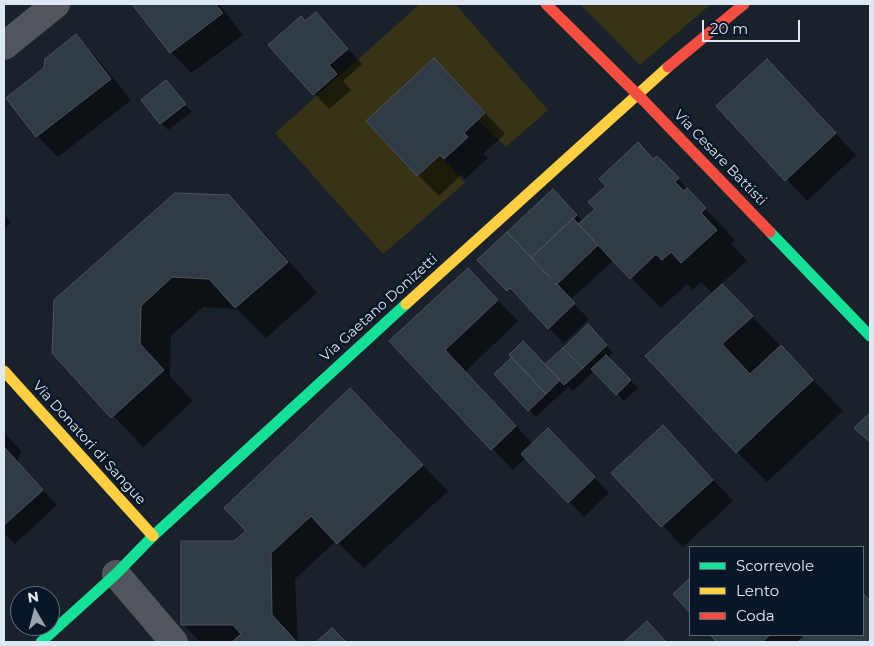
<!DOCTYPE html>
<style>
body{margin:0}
#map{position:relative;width:874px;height:646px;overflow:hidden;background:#19212a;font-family:Montserrat,sans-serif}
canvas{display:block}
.frame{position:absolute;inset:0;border:5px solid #dee8f4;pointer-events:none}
.legend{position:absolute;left:689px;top:546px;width:175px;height:90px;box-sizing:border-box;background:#091627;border:1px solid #5e6a79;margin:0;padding:6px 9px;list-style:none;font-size:15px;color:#dee8f4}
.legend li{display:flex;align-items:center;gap:10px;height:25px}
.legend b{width:25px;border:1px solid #5e6a79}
.north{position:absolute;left:10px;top:586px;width:50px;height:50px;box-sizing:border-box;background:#091627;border:1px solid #5e6a79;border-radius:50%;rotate:352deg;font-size:14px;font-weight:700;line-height:20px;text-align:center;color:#dee8f4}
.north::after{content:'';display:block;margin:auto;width:18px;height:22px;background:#99a2ad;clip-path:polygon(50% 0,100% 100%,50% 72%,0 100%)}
.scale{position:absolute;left:702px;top:20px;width:98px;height:22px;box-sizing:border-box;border:2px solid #dee8f4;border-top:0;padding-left:6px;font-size:15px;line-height:18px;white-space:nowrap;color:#dee8f4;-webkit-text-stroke:4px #091627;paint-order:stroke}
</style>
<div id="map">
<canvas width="874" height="646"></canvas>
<div class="frame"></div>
<ul class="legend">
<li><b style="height:6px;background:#16e098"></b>Scorrevole</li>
<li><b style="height:6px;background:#ffcf43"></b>Lento</li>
<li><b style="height:6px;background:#f24e42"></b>Coda</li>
</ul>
<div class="north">N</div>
<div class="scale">20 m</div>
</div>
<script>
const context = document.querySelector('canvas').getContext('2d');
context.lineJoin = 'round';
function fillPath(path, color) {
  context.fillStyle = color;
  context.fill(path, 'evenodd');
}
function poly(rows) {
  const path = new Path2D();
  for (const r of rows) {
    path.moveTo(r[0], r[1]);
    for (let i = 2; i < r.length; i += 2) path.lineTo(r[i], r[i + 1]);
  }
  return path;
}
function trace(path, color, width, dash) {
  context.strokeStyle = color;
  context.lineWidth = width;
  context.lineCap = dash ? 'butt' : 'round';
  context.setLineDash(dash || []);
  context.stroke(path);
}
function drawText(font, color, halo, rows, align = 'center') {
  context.font = font + ' Montserrat,sans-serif';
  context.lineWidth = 5;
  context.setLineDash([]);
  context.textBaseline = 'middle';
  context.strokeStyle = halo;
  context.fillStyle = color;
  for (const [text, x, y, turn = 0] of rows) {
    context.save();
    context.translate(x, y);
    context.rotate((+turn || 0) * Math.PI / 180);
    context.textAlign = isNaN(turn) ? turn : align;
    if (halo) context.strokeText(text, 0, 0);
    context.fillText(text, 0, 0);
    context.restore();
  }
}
fillPath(poly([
 [420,4,455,4,548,110,506,147,478,120,485,112,434,59,440,155,465,183,383,254,275,133],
 [580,4,711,4,640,65]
]), '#363316');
fillPath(poly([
 [134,4,219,4,243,35,191,73,171,52],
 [306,22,330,29,362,64,343,81,351,90,329,109,270,45],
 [76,36,96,57,131,100,58,157,37,136,8,98,46,68],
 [166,81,192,112,168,130,161,123],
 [455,81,505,134,483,154,488,158,465,179,461,175,439,196,418,175],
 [787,81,856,155,807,201,717,106],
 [657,157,735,240,731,244,747,261,721,284,843,411,767,482,737,452,713,294,701,282,693,290,687,284,661,308,614,260,570,300,589,319,564,343,479,260,568,205,583,222],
 [228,196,259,227,317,293,266,338,237,309,203,307,171,336,170,376,193,401,143,447,54,353],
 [4,214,11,223,4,229],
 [488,290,518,321,465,372,533,444,563,444,609,493,584,517,526,457,513,470,391,341],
 [588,326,613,353,608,358,638,388,624,401,594,371,573,391,568,387,536,417,529,410,545,366],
 [375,415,448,491,364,568,336,541,295,579,298,642,200,642,183,624,235,543],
 [4,432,21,451,17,462,57,505,15,544,4,533],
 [684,448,733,501,683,547,613,473],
 [863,594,870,601,870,642,718,642,711,635,863,635]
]), '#0007');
const building = poly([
 [132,4,215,4,223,13,170,53,132,4],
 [316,12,348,49,329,65,337,74,313,95,268,45,301,16,305,21,316,12],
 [76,34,111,79,36,137,6,98,44,68,45,59,76,34],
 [434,58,485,113,464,133,468,137,444,159,440,155,417,176,366,121,434,58],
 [767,59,836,133,785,181,716,106,767,59],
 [166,80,186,104,160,124,141,100,166,80],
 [638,142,653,159,657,156,679,178,675,182,684,191,687,188,706,208,701,213,717,230,681,263,671,252,662,260,656,254,630,279,578,224,595,209,588,202,606,186,599,179,638,142],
 [553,189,577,215,531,258,507,232,553,189],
 [175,193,229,195,288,262,235,308,209,279,172,277,141,306,140,344,164,370,111,418,52,353,54,300,175,193],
 [573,218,598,245,556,285,531,258,573,218],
 [507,232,575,303,548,329,510,288,507,291,477,260,507,232],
 [468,268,498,300,445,350,516,426,491,450,389,341,468,268],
 [722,284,753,316,722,344,750,374,781,345,813,380,736,453,645,356,722,284],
 [588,324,607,345,583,368,563,348,588,324],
 [523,341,560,380,546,394,509,355,523,341],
 [563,348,583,368,564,385,545,364,563,348],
 [606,355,631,380,616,395,591,369,606,355],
 [512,357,546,394,528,411,494,374,512,357],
 [350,388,423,465,337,544,311,516,271,553,272,615,297,642,232,642,241,634,233,625,181,625,181,541,234,541,246,531,224,508,350,388],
 [870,413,870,442,854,428,870,413],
 [663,425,713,480,661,527,611,473,663,425],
 [548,428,595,477,568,503,521,454,548,428],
 [4,447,43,490,4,525,4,447],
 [690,578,690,613,673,594,690,578],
 [863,593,870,601,870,642,798,642,806,635,863,635,863,593],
 [647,621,666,642,624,642,647,621],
 [332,628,346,642,316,642,332,628],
 [710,635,770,635,762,642,717,642,710,635]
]);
fillPath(building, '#313b45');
trace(building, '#4d545c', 1);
trace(poly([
 [4,46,56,4],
 [116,574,174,642]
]), '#50565b', 28);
trace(poly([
 [770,232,870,336],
 [41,642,116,574,153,536,406,304]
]), '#16e098', 11);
trace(poly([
 [406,304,668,67],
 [4,371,153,536]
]), '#ffcf43', 11);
trace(poly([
 [546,4,644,101,770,232],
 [668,67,744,4]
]), '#f24e42', 11);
drawText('14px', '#dee8f4', '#091627', [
 ["Via Cesare Battisti",720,158,46],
 ["Via Gaetano Donizetti",379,308,-42],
 ["Via Donatori di Sangue",89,443,48]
]);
</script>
